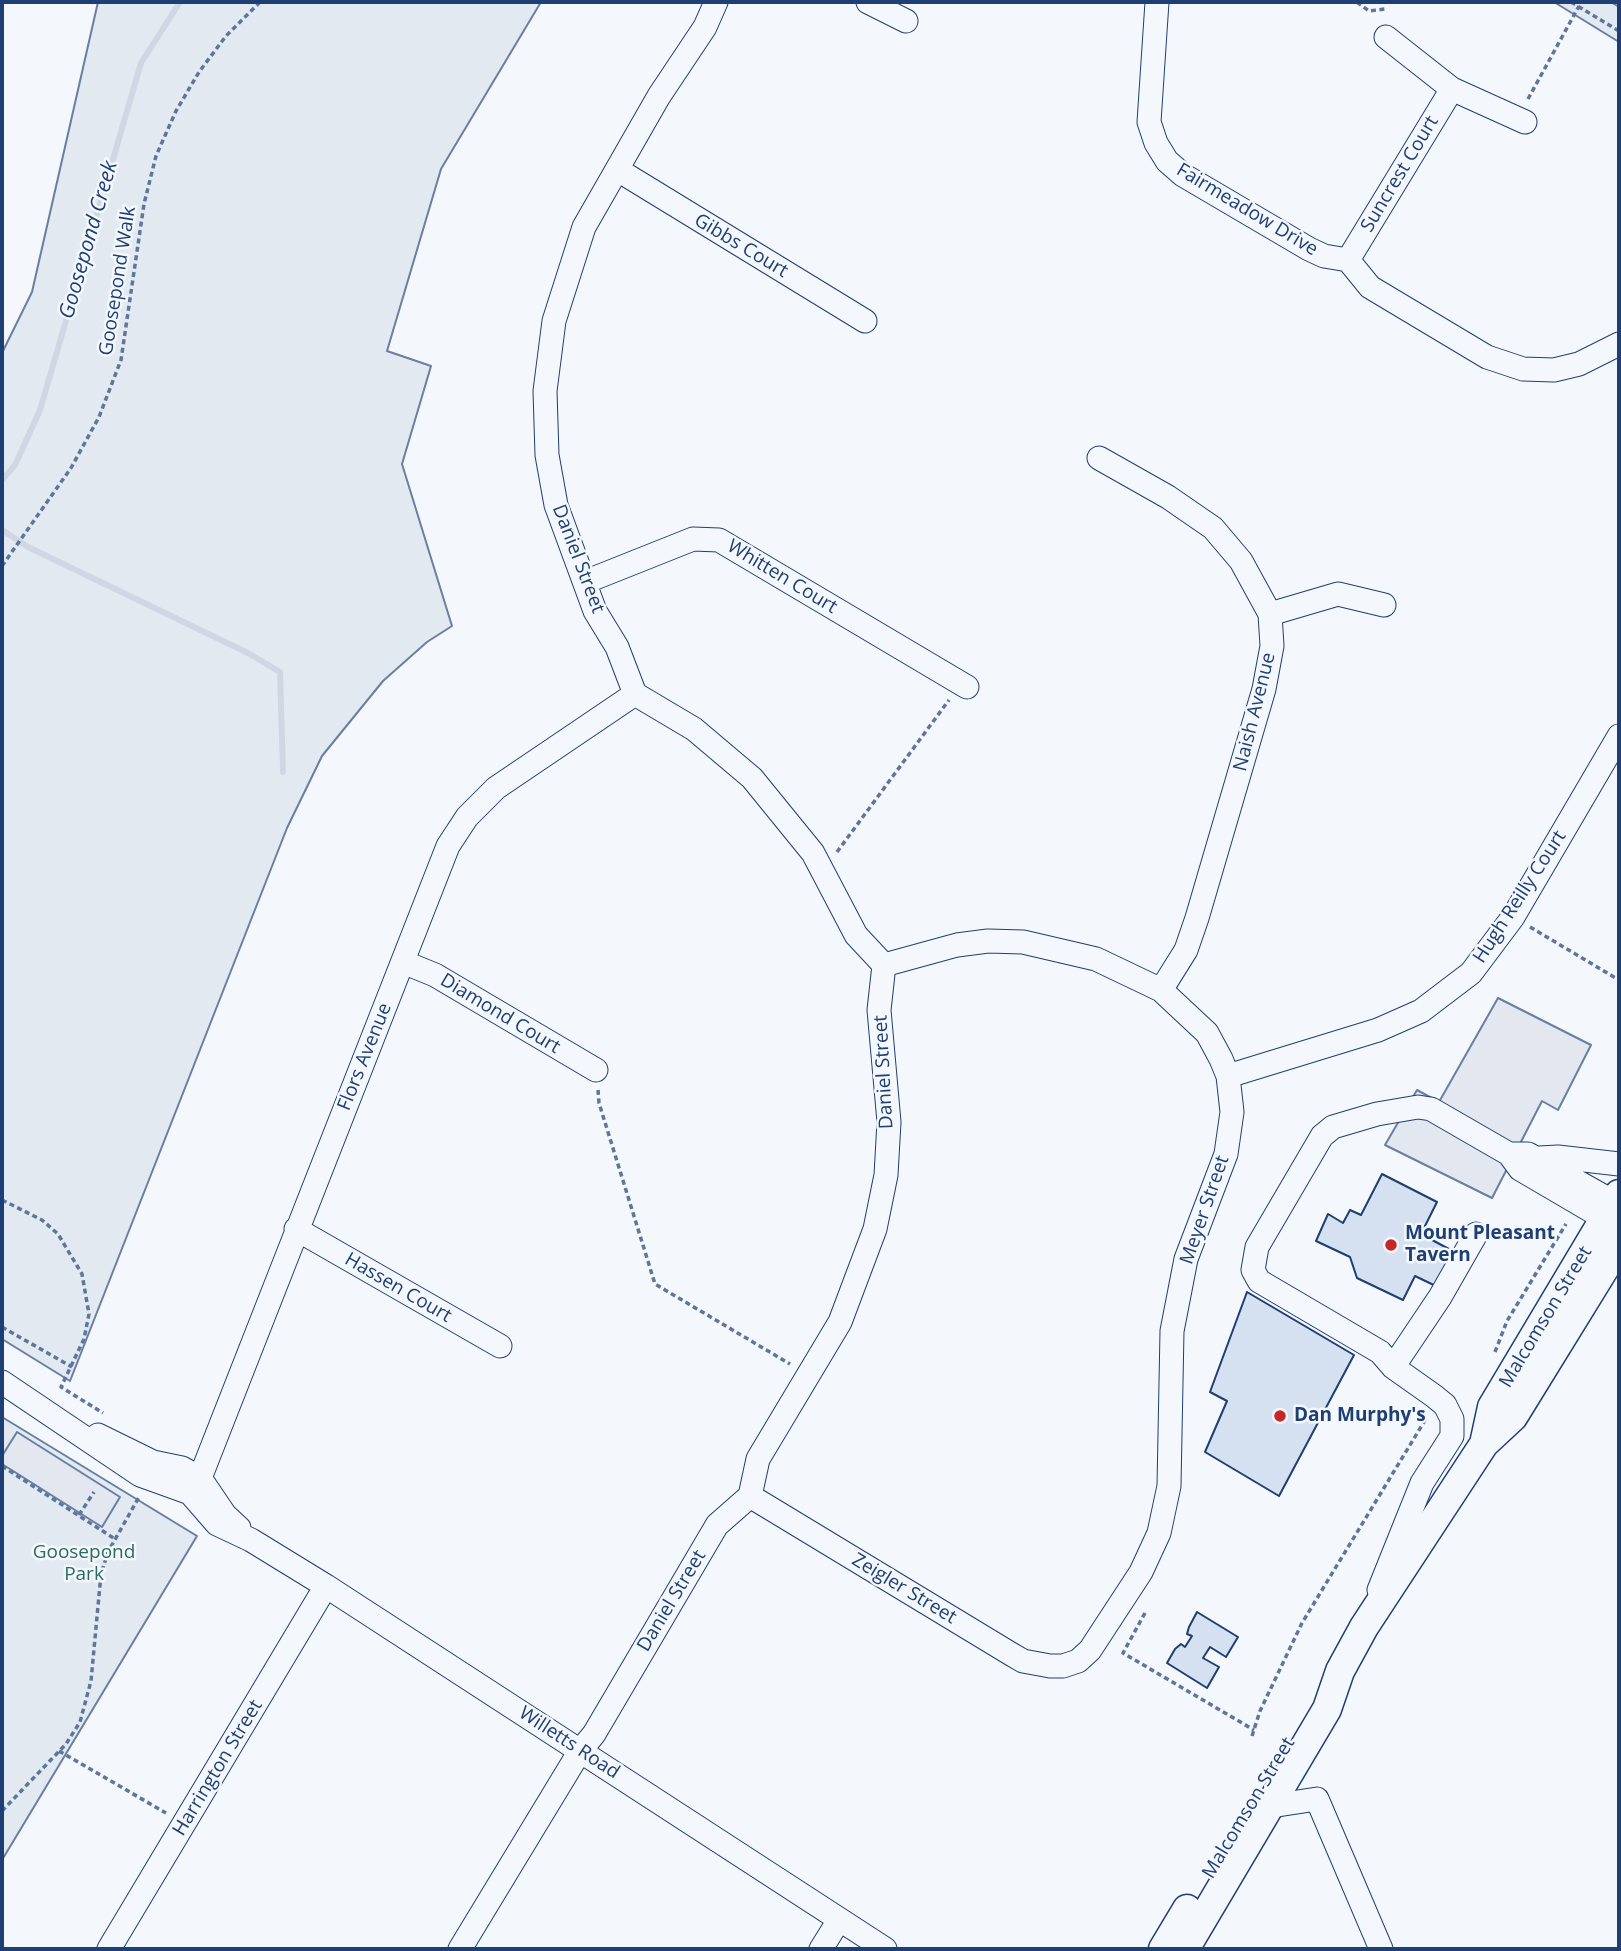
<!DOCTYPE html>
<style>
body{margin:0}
#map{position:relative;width:1621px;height:1951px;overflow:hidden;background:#f4f7fb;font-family:"Open Sans",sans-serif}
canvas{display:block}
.frame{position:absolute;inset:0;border:4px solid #1d3f73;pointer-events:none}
</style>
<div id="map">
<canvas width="1621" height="1951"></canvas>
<div class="frame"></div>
</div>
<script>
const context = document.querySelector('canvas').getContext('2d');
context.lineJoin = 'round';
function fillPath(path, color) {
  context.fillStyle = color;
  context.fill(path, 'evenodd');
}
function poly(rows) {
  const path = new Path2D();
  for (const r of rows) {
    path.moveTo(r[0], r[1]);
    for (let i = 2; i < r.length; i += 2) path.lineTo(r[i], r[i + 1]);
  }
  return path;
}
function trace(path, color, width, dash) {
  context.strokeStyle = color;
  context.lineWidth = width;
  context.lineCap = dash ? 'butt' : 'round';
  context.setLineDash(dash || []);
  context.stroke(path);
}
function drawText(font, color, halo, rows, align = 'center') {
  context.font = font + ' "Open Sans",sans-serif';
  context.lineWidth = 5;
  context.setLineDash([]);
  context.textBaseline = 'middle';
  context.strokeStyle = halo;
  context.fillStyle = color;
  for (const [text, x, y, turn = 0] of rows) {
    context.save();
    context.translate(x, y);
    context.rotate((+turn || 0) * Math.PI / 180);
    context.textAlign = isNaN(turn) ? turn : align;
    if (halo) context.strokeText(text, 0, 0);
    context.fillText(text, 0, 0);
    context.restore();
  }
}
const green = poly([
 [98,2,541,2,441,169,387,351,431,366,402,464,452,626,427,642,383,681,322,756,287,828,70,1381,2,1339,2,353,32,292,98,2],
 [1554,2,1611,2,1619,7,1619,42,1554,2],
 [2,1417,197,1536,2,1860,2,1417]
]);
fillPath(green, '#e3e9f0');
trace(green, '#687fa3', 2);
const parking = poly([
 [1498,998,1591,1045,1558,1110,1542,1101,1492,1198,1385,1145,1417,1090,1439,1102,1498,998],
 [17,1432,120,1497,102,1527,2,1464,2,1456,17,1432]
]);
fillPath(parking, '#e3e8f0');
trace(parking, '#687fa3', 2);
trace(poly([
 [2,480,15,465,40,410,141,63,180,2],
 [2,530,28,547,248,653,280,672,283,772]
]), '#cfd7e4', 6);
const building = poly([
 [1382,1174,1437,1202,1421,1234,1462,1256,1444,1290,1415,1276,1403,1300,1357,1278,1350,1257,1316,1241,1328,1214,1343,1223,1350,1210,1361,1215,1382,1174],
 [1247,1292,1354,1355,1279,1496,1205,1452,1227,1401,1210,1392,1247,1292],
 [1197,1612,1238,1637,1226,1657,1210,1647,1203,1658,1219,1667,1207,1688,1167,1663,1175,1649,1181,1644,1185,1647,1192,1636,1187,1634,1189,1627,1197,1612]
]);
fillPath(building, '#d5e0f0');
trace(building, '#1d3f73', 2);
const minor = poly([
 [868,2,906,21],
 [1157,2,1149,122,1156,143,1167,161,1183,175,1309,249,1324,256,1348,260,1370,287,1487,357,1523,369,1554,370,1579,364,1619,344],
 [1386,37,1452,89,1525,122],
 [618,170,865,321],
 [1348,260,1452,89],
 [1099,458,1168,497,1213,528,1241,561,1270,614,1272,646,1264,689,1197,918,1186,950,1161,990],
 [585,582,693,539,719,540,967,687],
 [1270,614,1338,594,1384,605],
 [403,962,435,975,596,1070],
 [1228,1076,1378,1030,1421,1011,1471,973,1513,917,1619,736],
 [1509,1154,1528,1154,1619,1205],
 [1539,1158,1558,1157,1619,1164],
 [296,1229,500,1346],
 [1393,1367,1440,1297,1476,1234],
 [2,1382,140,1475,190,1493,217,1524,251,1540,326,1586,885,1949],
 [98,1435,153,1462,182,1468,200,1478,225,1515,239,1528],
 [190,1493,200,1478,448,846,467,817,496,788,635,694],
 [750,1496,1011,1654,1023,1661,1050,1666,1063,1666,1078,1661,1090,1650,1141,1572,1159,1533,1169,1486,1172,1331,1186,1259,1226,1154,1232,1112,1228,1076,1221,1059,1207,1033,1161,990,1096,959,1023,942,988,941,957,945,884,965],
 [1379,1590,1422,1483,1452,1436,1452,1419,1445,1405,1434,1396,1393,1367,1380,1352,1259,1281,1253,1270,1257,1247,1322,1136,1333,1127,1377,1114,1418,1107,1431,1109,1509,1154,1520,1169,1619,1227],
 [1271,1806,1317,1799,1381,1949],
 [109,1949,326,1586],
 [460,1949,580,1751,594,1734,717,1525,750,1496,758,1459,840,1322,875,1229,886,1175,889,1122,879,1010,884,965,856,935,813,853,752,778,694,729,635,694,617,647,595,611,556,505,547,455,545,391,554,321,584,227,659,96,705,27,716,2],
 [821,1949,839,1920]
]);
const major = poly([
 [1484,1444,1492,1407,1619,1194],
 [1163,1949,1187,1909],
 [1185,1949,1327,1709,1340,1671,1364,1627,1484,1444,1513,1417,1619,1245]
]);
trace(minor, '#1d3f73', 25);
trace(major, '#1d3f73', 31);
trace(poly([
 [1357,2,1369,11,1385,9],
 [1571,2,1619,31],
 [1528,99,1579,6],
 [2,566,71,468,99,417,121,360,144,204,156,156,176,111,199,72,226,36,260,2],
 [837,852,949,700],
 [1530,927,1619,980],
 [598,1090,599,1103,655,1284,790,1364],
 [2,1200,42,1220,58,1234,82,1274,89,1314,84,1339,61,1387,103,1413],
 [2,1327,72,1367],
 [1495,1352,1507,1321,1566,1224],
 [2,1466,115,1539],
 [79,1515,94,1492],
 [1145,1613,1123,1653,1254,1730],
 [1252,1736,1260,1711,1302,1623,1427,1417],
 [59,1751,166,1813],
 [2,1811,66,1744,80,1722,91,1681,101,1574,108,1552,139,1497]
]), '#5e769c', 3.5, [5, 3.5]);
trace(minor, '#f4f7fb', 23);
trace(major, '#f4f7fb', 28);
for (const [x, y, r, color] of [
 [1391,1245,7,"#c62828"],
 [1280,1416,7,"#c62828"]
]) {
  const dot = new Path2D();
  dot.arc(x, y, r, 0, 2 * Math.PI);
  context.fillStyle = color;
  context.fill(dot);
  trace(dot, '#f4f7fb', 2.5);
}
drawText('19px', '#1d3f73', '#f4f7fb', [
 ["Suncrest Court",1400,174,-59],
 ["Fairmeadow Drive",1247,210,31],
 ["Gibbs Court",741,246,31],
 ["Goosepond Walk",118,281,-81],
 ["Daniel Street",578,559,69],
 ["Whitten Court",782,577,31],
 ["Naish Avenue",1255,712,-76],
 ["Hugh Reilly Court",1520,897,-57],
 ["Diamond Court",500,1014,31],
 ["Flors Avenue",365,1057,-68],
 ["Daniel Street",884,1072,-93],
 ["Meyer Street",1205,1210,-71],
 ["Hassen Court",398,1288,30],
 ["Malcomson Street",1546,1317,-59],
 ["Zeigler Street",904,1589,31],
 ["Daniel Street",672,1601,-59],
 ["Willetts Road",569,1743,33],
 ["Harrington Street",218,1768,-59],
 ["Malcomson Street",1249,1808,-59]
]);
drawText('bold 19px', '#1d3f73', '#f4f7fb', [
 ["Mount Pleasant",1405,1234],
 ["Tavern",1405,1256],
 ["Dan Murphy's",1294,1416]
], 'left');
drawText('19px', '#2c6c60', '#f4f7fb', [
 ["Goosepond",84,1553],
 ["Park",84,1575]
]);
drawText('italic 21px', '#1d3f73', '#f4f7fb', [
 ["Goosepond Creek",89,240,-74]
]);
</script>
